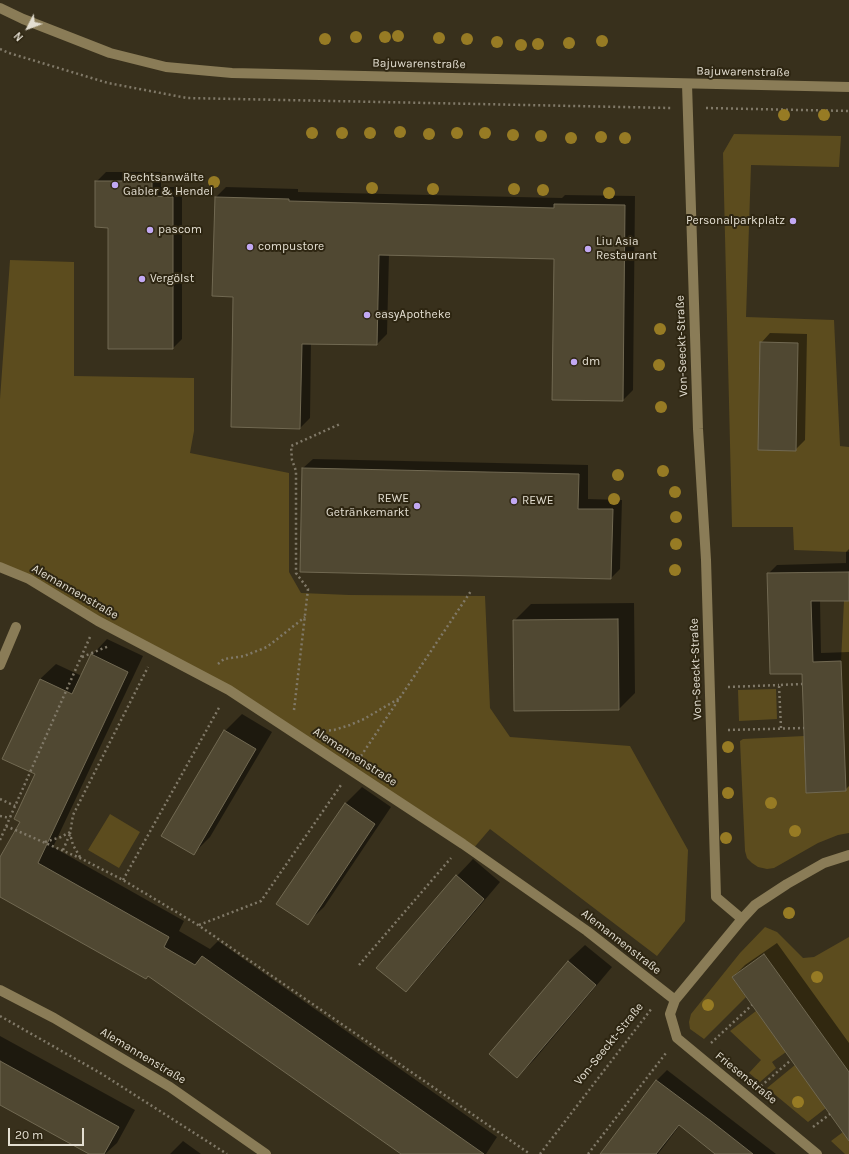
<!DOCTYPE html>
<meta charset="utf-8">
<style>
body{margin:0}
#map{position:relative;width:849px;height:1154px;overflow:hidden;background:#38301c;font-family:Karla,sans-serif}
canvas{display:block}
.north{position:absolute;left:8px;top:8px;width:40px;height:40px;-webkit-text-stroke:3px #2e2612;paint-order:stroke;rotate:228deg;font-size:11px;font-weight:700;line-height:16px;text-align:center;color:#e3ded1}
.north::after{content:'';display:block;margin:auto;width:14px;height:18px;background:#e3ded1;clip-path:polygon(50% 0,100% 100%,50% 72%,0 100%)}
.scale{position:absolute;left:8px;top:1128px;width:76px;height:18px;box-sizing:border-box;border:2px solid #e3ded1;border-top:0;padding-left:5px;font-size:12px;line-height:14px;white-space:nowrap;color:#e3ded1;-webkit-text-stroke:3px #2e2612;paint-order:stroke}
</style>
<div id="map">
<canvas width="849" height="1154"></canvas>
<div class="north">N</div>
<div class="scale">20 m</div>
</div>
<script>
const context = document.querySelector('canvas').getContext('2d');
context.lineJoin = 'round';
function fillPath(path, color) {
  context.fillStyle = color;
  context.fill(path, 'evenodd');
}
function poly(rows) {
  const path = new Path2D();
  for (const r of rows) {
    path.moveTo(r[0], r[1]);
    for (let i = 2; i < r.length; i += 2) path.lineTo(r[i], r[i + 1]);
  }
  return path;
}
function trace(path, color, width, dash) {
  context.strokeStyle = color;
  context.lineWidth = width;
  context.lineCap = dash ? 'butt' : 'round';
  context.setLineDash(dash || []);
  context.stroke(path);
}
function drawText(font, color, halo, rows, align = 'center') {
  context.font = font + ' Karla,sans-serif';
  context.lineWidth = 4;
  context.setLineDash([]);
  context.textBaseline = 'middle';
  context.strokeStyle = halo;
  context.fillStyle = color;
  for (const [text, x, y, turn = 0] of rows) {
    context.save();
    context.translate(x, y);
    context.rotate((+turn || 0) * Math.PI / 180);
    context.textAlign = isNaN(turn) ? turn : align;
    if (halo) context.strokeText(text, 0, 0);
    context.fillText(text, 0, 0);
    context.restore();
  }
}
fillPath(poly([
 [734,134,841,136,839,167,751,165,746,317,834,320,840,446,849,447,849,552,794,550,793,527,732,527,723,153],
 [10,260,74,262,74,376,194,378,194,431,190,453,289,473,289,572,301,593,349,595,485,596,490,708,510,737,630,746,688,850,685,921,657,956,490,829,472,850,229,690,0,567,0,399],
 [844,601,849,601,849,833,838,835,818,843,774,868,767,869,758,867,752,863,747,858,745,851,740,741,743,739,804,736,806,793,845,791,841,661],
 [776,689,777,719,739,721,738,690],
 [110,814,140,832,119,868,88,850],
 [765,927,777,932,803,958,814,957,849,937,849,1072,764,954,732,977,746,997,704,1039,690,1029,689,1022,691,1014,740,953],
 [756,1011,786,1052,772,1062,776,1068,760,1082,749,1073,761,1060,730,1031],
 [795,1065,826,1108,808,1122,767,1088],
 [843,1132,849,1141,849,1154,845,1154,831,1141]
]), '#5c4c1e');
fillPath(poly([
 [106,172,161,172,161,187,182,187,182,339,173,348,109,227,96,182],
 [226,187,298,189,298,192,562,198,565,195,635,196,633,390,623,400,555,258,389,254,387,334,377,344,311,343,310,418,300,428,234,296,216,197],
 [770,333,807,334,805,440,795,450,761,343],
 [313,459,588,465,588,499,622,500,620,569,611,578,301,571,303,468],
 [849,549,849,600,820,600,821,653,849,652,849,786,845,790,768,574,777,565,846,563,846,552],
 [634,603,635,693,619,709,514,621,531,604],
 [107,639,143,656,53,847,184,921,179,931,210,949,218,941,497,1137,486,1154,402,1154,148,975,0,896,0,859,21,821,36,774,40,679,56,664,82,676,92,655],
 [242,714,272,732,210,837,194,853,225,731],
 [362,787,391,807,324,907,307,923,278,904,346,803],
 [473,859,500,882,422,974,405,991,457,876],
 [777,943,849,1043,849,1139,733,977,745,965],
 [585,945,612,967,534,1060,517,1077,568,961],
 [0,1036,135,1110,117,1143,105,1154,91,1154,0,1104],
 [667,1070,776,1154,717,1154,680,1125,658,1154,601,1154,657,1080],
 [183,1141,201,1154,170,1154]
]), '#0007');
const building = poly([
 [95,181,152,181,152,196,173,197,173,349,108,349,108,228,95,227,95,181],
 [215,197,289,199,289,201,554,208,554,204,625,205,623,401,552,400,554,259,379,255,377,345,302,344,300,429,231,427,233,297,212,296,215,197],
 [760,342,798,343,796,451,758,450,760,342],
 [302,468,579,474,578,509,613,509,611,579,300,572,302,468],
 [849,572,849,601,811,601,813,662,841,661,846,791,806,793,802,674,770,674,767,573,849,572],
 [618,619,619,710,514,711,513,620,618,619],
 [91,654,128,672,38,863,169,937,164,947,195,965,202,956,484,1154,401,1154,148,976,146,979,0,897,0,857,20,822,14,819,35,774,2,759,40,679,72,694,91,654],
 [224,730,256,749,194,855,161,836,224,730],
 [345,803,375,824,308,925,276,904,345,803],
 [456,875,484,899,406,992,376,968,456,875],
 [764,954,849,1072,849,1141,732,977,764,954],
 [568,961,596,985,517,1078,489,1054,568,961],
 [0,1061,119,1127,104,1154,89,1154,0,1105,0,1061],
 [656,1080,711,1121,753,1154,715,1154,679,1125,656,1154,600,1154,656,1080]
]);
fillPath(building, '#504832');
trace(building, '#716952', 1);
trace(poly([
 [0,49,9,53,108,83,187,98,671,108],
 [706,108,849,111],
 [82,657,109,646],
 [218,664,224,659,244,656,267,647,305,617],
 [728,687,779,685],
 [294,710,308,589,296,573,296,471,292,460,291,446,340,424],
 [781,728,779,685,802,684],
 [728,730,804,728],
 [324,731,334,730,350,725,364,719,400,698],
 [361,756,471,591],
 [0,799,15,806],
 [0,816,10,818],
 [6,826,80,858,123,880,198,925,530,1154],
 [0,840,90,637],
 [45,842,61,837,70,832],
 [63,850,70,834],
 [80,857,73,845,70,834,73,815,148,667],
 [123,880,220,706],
 [199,925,261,901,341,785],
 [359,965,451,858],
 [0,1016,102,1074,227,1154],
 [711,1043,752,1005],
 [761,1086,791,1060],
 [813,1127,830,1114],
 [540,1154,652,1008],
 [588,1154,666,1053]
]), '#807968', 2.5, [2, 3]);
trace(poly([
 [0,8,23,19,110,53,166,67,232,73,849,87],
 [687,84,698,429,706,560,716,897,742,919,675,1000,670,1014,677,1038,817,1154],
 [0,567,29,579,98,621,229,690,463,844,587,931,675,1000],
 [0,665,16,627],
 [742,919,755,905,787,884,824,863,849,855],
 [0,990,54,1018,170,1087,266,1154]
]), '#8a7c57', 10);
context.fillStyle = '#977b24';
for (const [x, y] of [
 [398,36],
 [356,37],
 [385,37],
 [439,38],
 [325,39],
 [467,39],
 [602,41],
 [497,42],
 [569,43],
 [538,44],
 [521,45],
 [784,115],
 [824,115],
 [400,132],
 [312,133],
 [342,133],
 [370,133],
 [457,133],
 [485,133],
 [429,134],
 [513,135],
 [541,136],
 [601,137],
 [571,138],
 [625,138],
 [214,182],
 [372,188],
 [433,189],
 [514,189],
 [543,190],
 [609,193],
 [660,329],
 [659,365],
 [661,407],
 [663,471],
 [618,475],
 [675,492],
 [614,499],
 [676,517],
 [676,544],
 [675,570],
 [728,747],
 [728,793],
 [771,803],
 [795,831],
 [726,838],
 [789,913],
 [817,977],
 [708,1005],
 [798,1102]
]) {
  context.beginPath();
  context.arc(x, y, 6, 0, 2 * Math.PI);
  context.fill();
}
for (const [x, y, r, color] of [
 [115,185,4,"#c2a8f3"],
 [793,221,4,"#c2a8f3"],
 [150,230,4,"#c2a8f3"],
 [250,247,4,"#c2a8f3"],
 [588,249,4,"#c2a8f3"],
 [142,279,4,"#c2a8f3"],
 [367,315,4,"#c2a8f3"],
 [574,362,4,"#c2a8f3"],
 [514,501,4,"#c2a8f3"],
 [417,506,4,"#c2a8f3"]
]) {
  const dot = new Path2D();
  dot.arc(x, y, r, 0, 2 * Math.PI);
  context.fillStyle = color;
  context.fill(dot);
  trace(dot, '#2e2612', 1.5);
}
drawText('12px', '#e3ded1', '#2e2612', [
 ["Bajuwarenstraße",419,64,1],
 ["Bajuwarenstraße",743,72,1],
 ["Von-Seeckt-Straße",682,346,-92],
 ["Alemannenstraße",75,592,30],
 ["Von-Seeckt-Straße",696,669,-92],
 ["Alemannenstraße",355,757,33],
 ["Alemannenstraße",621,942,38],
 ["Von-Seeckt-Straße",609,1044,-51],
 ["Alemannenstraße",143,1056,31],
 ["Friesenstraße",746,1078,39]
]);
drawText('12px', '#e3ded1', '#2e2612', [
 ["Rechtsanwälte",123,178],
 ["Gabler & Hendel",123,192],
 ["Personalparkplatz",785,221,"right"],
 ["pascom",158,230],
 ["Liu Asia",596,242],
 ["Restaurant",596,256],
 ["compustore",258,247],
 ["Vergölst",150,279],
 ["easyApotheke",375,315],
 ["dm",582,362],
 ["REWE",409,499,"right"],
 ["Getränkemarkt",409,513,"right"],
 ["REWE",522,501]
], 'left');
</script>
